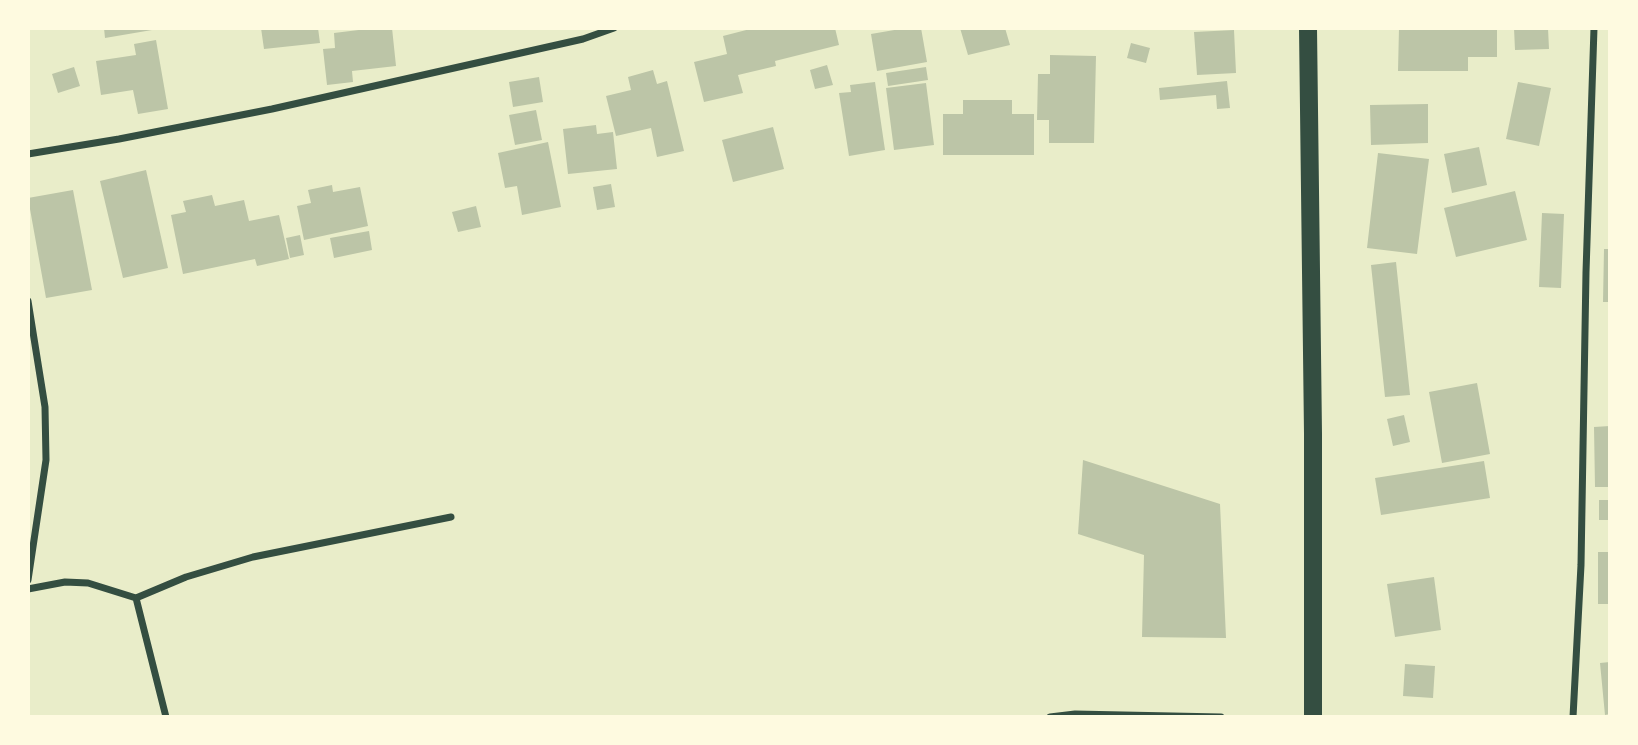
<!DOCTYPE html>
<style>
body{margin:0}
#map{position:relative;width:1638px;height:745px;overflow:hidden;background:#e9edc9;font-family:Inter,sans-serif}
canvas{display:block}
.frame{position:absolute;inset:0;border:30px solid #fefae0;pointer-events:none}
</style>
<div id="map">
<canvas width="1638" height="745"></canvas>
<div class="frame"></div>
</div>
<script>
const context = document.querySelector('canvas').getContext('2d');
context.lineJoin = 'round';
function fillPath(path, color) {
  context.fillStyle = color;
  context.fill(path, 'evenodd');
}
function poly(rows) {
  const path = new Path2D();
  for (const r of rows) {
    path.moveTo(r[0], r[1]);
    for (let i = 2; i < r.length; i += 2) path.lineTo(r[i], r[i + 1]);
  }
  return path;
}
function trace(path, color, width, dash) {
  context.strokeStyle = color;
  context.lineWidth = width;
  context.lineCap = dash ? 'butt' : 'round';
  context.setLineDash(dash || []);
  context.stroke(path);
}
fillPath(poly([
 [104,28,151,28,152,30,105,38],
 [261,28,318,28,320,43,264,49],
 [375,28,392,28,396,66,352,71,353,82,327,85,323,49,335,48,334,33],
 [754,28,835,28,839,45,775,61,776,66,738,75,743,93,704,102,694,62,727,54,723,36],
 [906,28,921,28,927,62,877,71,871,34],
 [960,28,1005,28,1010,45,968,55],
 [1399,28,1497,28,1497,57,1468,57,1468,71,1398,71],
 [1514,28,1548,28,1549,49,1515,50],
 [1234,30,1236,73,1197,75,1194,32],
 [156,40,168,109,138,114,133,90,101,95,96,61,136,55,134,44],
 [1131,43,1150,48,1146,63,1127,58],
 [1050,55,1096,56,1094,143,1049,143,1049,120,1037,120,1038,74,1050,74],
 [827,65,833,85,815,89,810,70],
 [74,67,80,86,58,93,52,74],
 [926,67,928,80,888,86,886,73],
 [653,70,657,84,667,81,684,151,657,157,651,128,616,136,606,96,631,90,628,77],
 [539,77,543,102,513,107,509,82],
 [1227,81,1230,108,1217,109,1216,95,1160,100,1159,88],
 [875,82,885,150,849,156,839,93,851,92,850,85],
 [1518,82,1551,88,1539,146,1506,139],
 [926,83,934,145,894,150,886,88],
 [963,100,1012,100,1012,114,1034,114,1034,155,943,155,943,114,963,114],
 [1428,104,1428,143,1371,145,1370,105],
 [536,110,542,140,515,145,509,115],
 [596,125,597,134,613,132,617,169,568,174,563,129],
 [773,127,784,169,733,182,722,140],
 [548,142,561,207,522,215,517,186,505,188,498,153],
 [1479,147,1487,185,1452,193,1444,154],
 [1378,153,1429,159,1417,254,1367,248],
 [146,170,168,268,123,278,100,181],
 [611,184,615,207,597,210,593,187],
 [332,185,333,192,360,187,368,226,304,240,297,206,311,203,308,190],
 [73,190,92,290,46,298,28,198],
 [1515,191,1527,240,1456,257,1444,208],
 [212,195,215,206,244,200,249,221,279,215,289,259,257,266,255,259,183,274,171,215,186,212,183,201],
 [476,206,481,227,458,232,452,212],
 [1542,213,1564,214,1561,288,1539,287],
 [369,231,372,250,334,258,330,238],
 [300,235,304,255,290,258,286,238],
 [1604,249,1610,249,1610,302,1603,302],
 [1396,262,1410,395,1385,397,1371,265],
 [1477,383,1490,454,1442,463,1429,392],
 [1404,415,1410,442,1393,446,1387,419],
 [1610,426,1610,487,1595,487,1594,427],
 [1083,460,1220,504,1226,638,1142,637,1144,555,1078,534],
 [1484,461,1490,498,1381,515,1375,478],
 [1599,500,1610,500,1610,520,1599,520],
 [1598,552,1610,552,1610,604,1598,604],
 [1434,577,1441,630,1395,637,1387,584],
 [1610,662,1610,714,1605,715,1600,663],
 [1405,664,1435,666,1433,698,1403,696]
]), '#bcc5a7');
trace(poly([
 [28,154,119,139,272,109,583,39,614,28],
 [28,301,45,407,46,460,28,580],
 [28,589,65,582,88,583,136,598,186,577,253,557,451,517],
 [136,598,166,717],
 [1050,717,1075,714,1221,717],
 [1573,717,1581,565,1586,272,1594,28]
]), '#344e41', 7);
trace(poly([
 [1308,28,1313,434,1313,717]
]), '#344e41', 18);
</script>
